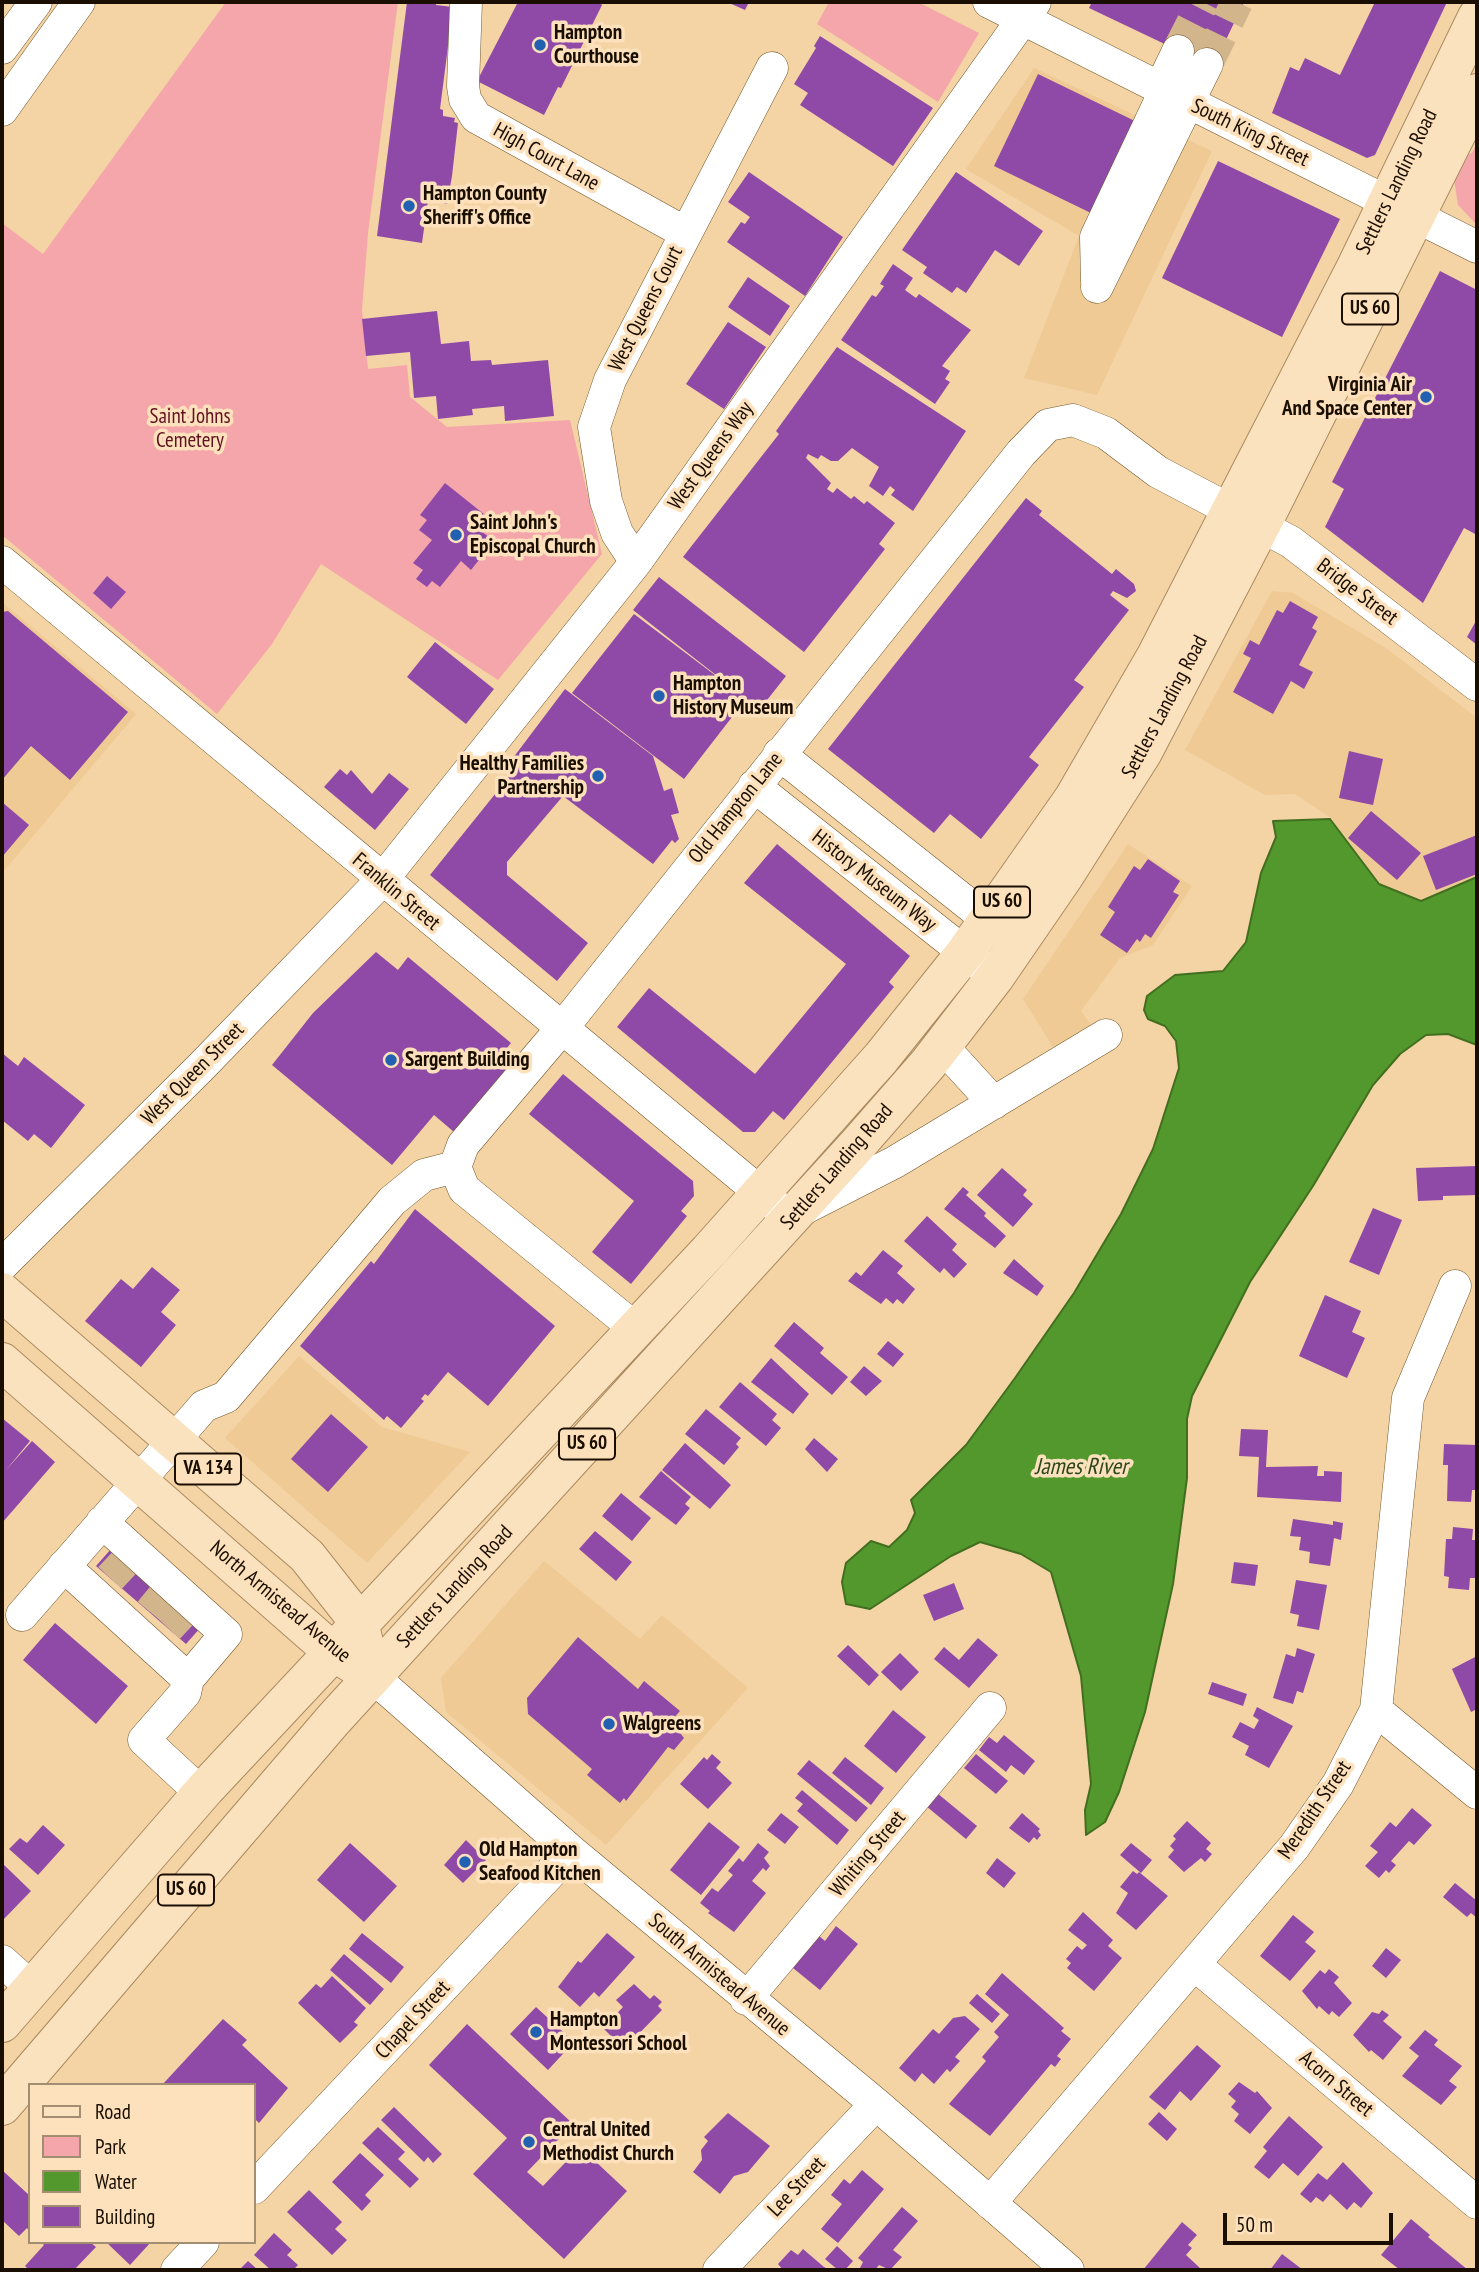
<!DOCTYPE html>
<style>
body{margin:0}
#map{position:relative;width:1479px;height:2272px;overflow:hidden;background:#f4d3a4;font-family:"PT Sans Narrow",sans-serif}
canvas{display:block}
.frame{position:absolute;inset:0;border:4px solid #1a0e00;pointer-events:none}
.legend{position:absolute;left:28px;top:2083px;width:228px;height:161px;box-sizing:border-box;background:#fce1bc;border:2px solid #a28d71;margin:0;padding:9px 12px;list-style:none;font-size:21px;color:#1a0e00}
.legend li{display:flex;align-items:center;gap:14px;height:35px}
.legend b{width:35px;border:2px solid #a28d71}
.scale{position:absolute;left:1223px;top:2213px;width:170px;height:32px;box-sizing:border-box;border:4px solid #1a0e00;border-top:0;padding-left:9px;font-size:21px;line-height:24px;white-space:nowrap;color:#1a0e00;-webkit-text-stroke:5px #fce1bc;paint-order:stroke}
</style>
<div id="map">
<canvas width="1479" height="2272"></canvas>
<div class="frame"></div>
<ul class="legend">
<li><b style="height:9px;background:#fbe2be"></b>Road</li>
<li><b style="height:19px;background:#f5a6aa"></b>Park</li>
<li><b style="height:19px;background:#53982c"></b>Water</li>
<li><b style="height:19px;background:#8f4aa8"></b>Building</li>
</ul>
<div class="scale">50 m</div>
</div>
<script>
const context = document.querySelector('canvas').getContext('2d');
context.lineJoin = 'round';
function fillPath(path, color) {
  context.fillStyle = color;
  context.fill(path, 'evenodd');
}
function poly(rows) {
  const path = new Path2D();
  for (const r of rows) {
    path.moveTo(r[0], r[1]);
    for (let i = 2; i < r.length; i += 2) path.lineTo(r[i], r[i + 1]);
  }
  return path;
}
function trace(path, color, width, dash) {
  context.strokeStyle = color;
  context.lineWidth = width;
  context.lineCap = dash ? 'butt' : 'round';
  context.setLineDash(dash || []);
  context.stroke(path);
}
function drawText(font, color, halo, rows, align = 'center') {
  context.font = font + ' "PT Sans Narrow",sans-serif';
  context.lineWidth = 7;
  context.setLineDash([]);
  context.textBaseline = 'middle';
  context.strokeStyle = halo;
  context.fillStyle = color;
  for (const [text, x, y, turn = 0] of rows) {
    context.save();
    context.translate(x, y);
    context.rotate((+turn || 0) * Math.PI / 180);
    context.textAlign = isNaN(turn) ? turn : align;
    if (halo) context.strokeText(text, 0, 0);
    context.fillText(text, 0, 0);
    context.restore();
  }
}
fillPath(poly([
 [1034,68,1212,151,1097,395,1024,378,1079,236,966,169],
 [1272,591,1293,593,1386,648,1477,718,1477,876,1421,899,1380,884,1331,818,1295,794,1265,795,1185,750],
 [2,602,136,714,2,873],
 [1128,844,1192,886,1153,945,1120,958,1081,1011,1091,1025,1053,1047,1023,999],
 [299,1356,382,1427,470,1452,367,1563,225,1438],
 [544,1561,640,1639,662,1615,748,1688,606,1845,446,1712,441,1678]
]), '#efca94');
fillPath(poly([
 [226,2,398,2,368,233,362,310,368,369,407,365,410,397,447,427,570,420,602,554,498,680,321,564,272,644,217,714,2,535,2,223,43,254],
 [829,2,918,2,979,33,938,102,817,24],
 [1477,143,1477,225,1458,205,1454,179,1464,156,1472,153]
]), '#f5a6aa');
const water = poly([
 [1330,819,1379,884,1421,901,1477,877,1477,1045,1448,1034,1426,1035,1400,1054,1373,1085,1313,1186,1250,1282,1192,1396,1187,1419,1187,1478,1173,1584,1145,1712,1119,1792,1105,1822,1086,1835,1085,1810,1091,1784,1081,1676,1051,1572,1021,1554,980,1542,951,1556,870,1609,846,1604,842,1582,846,1563,871,1541,889,1547,907,1530,915,1513,911,1500,966,1445,1015,1378,1074,1293,1121,1214,1153,1149,1179,1068,1176,1041,1165,1026,1148,1019,1144,1010,1147,996,1175,975,1223,971,1246,942,1261,873,1276,837,1273,821,1330,819]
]);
fillPath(water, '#53982c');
trace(water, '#426f1f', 2);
fillPath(poly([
 [407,2,436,2,436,5,453,7,440,109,443,110,443,116,455,118,454,122,458,123,452,176,447,204,428,200,422,243,377,236],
 [518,2,599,2,602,5,561,88,558,87,544,115,477,81],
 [727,2,749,2,745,10],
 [1092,2,1244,2,1213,67,1089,8],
 [1375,2,1447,2,1375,155,1367,158,1272,113,1290,67,1299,71,1305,58,1340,75],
 [820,36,933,108,893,166,800,105,808,93,794,84,816,48,814,46],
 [1038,74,1139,123,1095,215,994,166],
 [1218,161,1340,219,1282,337,1162,278],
 [749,172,843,237,805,296,727,242,741,222,745,224,750,217,728,202],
 [956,172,1043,231,1019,266,995,250,966,293,957,287,952,293,923,273,927,267,902,250],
 [893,264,913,278,905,290,916,298,919,294,971,330,942,366,950,371,945,379,950,382,935,404,841,340,872,295,876,297,884,286,880,284],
 [1440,271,1477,290,1477,535,1464,528,1423,603,1325,527,1344,489,1332,482],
 [748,277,790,306,770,336,728,307],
 [437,311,441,344,469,341,471,361,491,360,492,365,548,360,554,416,505,421,504,406,472,409,473,415,438,419,436,396,414,398,410,352,366,356,362,319],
 [728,322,766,347,724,409,686,384],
 [837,347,966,431,913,511,891,495,895,490,890,486,883,496,869,486,879,467,852,448,838,461,831,461,821,455,818,459,808,454,806,458,831,483,827,489,833,493,837,488,851,499,854,496,864,504,867,501,895,523,879,544,885,549,804,652,683,557,779,434,776,431],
 [445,483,490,519,481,531,494,541,471,570,461,561,440,587,432,581,427,587,416,579,423,570,413,563,432,540,419,530,427,520,420,515],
 [1026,498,1042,511,1039,515,1112,574,1116,569,1134,584,1136,591,1127,598,1113,591,1110,595,1129,610,1074,680,1084,687,1029,757,1039,765,981,839,950,814,934,833,828,749],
 [107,576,126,592,111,609,93,593],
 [659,577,786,676,760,709,746,699,684,779,572,693,634,614,744,697,633,610],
 [1290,601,1318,617,1312,628,1317,631,1299,665,1313,672,1304,689,1291,681,1273,714,1233,692,1251,658,1243,654,1250,640,1259,645,1277,610,1283,613],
 [8,611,128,712,70,780,31,746,2,780,2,612],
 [1477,619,1477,645,1467,637],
 [435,642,494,689,466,724,407,677],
 [565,689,653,756,664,791,672,788,679,813,671,815,679,839,675,843,672,840,653,864,563,796,507,862,507,875,588,943,557,981,430,875,520,763,513,758],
 [1349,751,1383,759,1373,805,1339,798],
 [340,769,347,775,351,770,372,794,389,773,409,789,375,830,324,787],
 [2,802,29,825,2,857],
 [1371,811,1421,853,1397,880,1348,838],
 [1477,835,1477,874,1436,890,1423,856],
 [777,844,910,956,889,982,894,987,784,1120,773,1111,755,1132,743,1132,617,1027,649,988,755,1074,846,964,744,883],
 [1148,859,1180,881,1173,892,1179,895,1151,938,1145,934,1140,942,1137,939,1127,953,1100,935,1115,912,1108,907,1134,866,1140,870],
 [376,952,398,970,408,957,511,1043,501,1055,511,1064,454,1132,434,1115,392,1165,272,1065,313,1013],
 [2,1053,18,1066,24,1057,85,1105,51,1148,34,1134,28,1141,2,1120],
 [563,1074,693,1181,694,1196,681,1211,687,1216,631,1284,592,1252,634,1201,529,1114],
 [1477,1166,1477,1195,1443,1196,1443,1200,1418,1201,1416,1168],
 [1002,1168,1027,1190,1023,1195,1033,1204,1013,1227,977,1195],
 [963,1187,969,1192,966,1195,986,1213,984,1216,1006,1236,995,1248,944,1209],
 [1373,1208,1402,1220,1379,1275,1349,1262],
 [415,1209,555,1326,488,1406,448,1372,428,1396,425,1394,421,1399,424,1401,401,1428,387,1416,384,1420,300,1346,371,1261,374,1264],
 [927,1216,957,1244,952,1250,967,1264,954,1278,944,1268,940,1273,904,1241],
 [883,1250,903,1266,897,1273,915,1289,903,1304,897,1299,893,1304,886,1298,881,1304,848,1281,856,1272,861,1276],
 [1014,1259,1044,1286,1037,1296,1003,1273],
 [152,1267,180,1290,161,1312,176,1325,141,1367,85,1321,121,1279,133,1289],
 [1325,1295,1361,1311,1352,1332,1365,1338,1347,1378,1299,1356],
 [794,1322,824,1348,820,1353,848,1377,832,1395,774,1346],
 [888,1341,904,1354,893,1367,877,1354],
 [771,1358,809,1394,793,1414,751,1382],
 [864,1366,882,1381,866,1396,850,1382],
 [740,1382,777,1414,772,1420,781,1428,766,1446,719,1407],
 [706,1409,741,1438,736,1444,739,1447,724,1465,685,1434],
 [331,1414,368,1447,328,1492,291,1459],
 [2,1418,30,1441,6,1470,32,1441,55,1462,2,1523],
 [1241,1429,1268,1430,1266,1467,1318,1466,1317,1476,1324,1476,1324,1471,1342,1472,1341,1502,1257,1497,1259,1457,1239,1456],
 [814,1438,838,1459,827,1472,805,1449],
 [685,1443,731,1485,710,1509,662,1470],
 [1444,1444,1477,1445,1477,1490,1472,1490,1471,1502,1447,1501,1448,1465,1443,1465],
 [661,1471,691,1497,685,1504,690,1508,676,1525,639,1497],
 [621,1493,651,1518,632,1541,602,1516],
 [1293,1519,1333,1525,1333,1521,1343,1523,1341,1540,1334,1538,1330,1566,1309,1563,1310,1552,1299,1550,1301,1537,1290,1536],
 [1453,1527,1473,1529,1472,1540,1477,1540,1477,1571,1475,1578,1470,1578,1469,1590,1448,1588,1449,1577,1444,1576,1446,1539,1452,1539],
 [595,1531,632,1562,616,1581,579,1549],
 [111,1549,201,1627,186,1644,96,1566],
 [1234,1562,1258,1565,1255,1586,1231,1583],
 [1296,1580,1327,1585,1319,1630,1297,1626,1299,1615,1290,1613],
 [954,1583,964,1609,934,1621,923,1595],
 [55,1623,128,1686,96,1724,23,1660],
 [578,1637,638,1689,644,1681,680,1711,673,1719,684,1729,680,1733,684,1738,674,1750,668,1747,626,1801,624,1798,620,1803,587,1775,592,1769,528,1714,527,1698],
 [978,1638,998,1655,969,1688,934,1659,944,1647,959,1660],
 [848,1645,879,1675,869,1686,837,1656],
 [1297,1648,1315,1654,1303,1693,1297,1691,1293,1704,1273,1698,1286,1654,1295,1657],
 [900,1653,919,1672,901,1691,881,1672],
 [1477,1656,1477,1709,1471,1712,1452,1669],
 [1212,1682,1247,1694,1243,1706,1208,1694],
 [1257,1707,1293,1726,1269,1768,1245,1755,1249,1746,1232,1737,1240,1722,1254,1729,1259,1720,1253,1716],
 [893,1710,926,1737,896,1773,864,1746],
 [1004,1735,1035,1761,1024,1775,1011,1765,1006,1772,979,1750,989,1737,997,1743],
 [712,1754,721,1762,716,1768,732,1783,708,1809,680,1784,704,1757,707,1760],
 [976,1754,1008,1781,996,1794,964,1768],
 [845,1757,884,1788,871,1805,832,1773],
 [809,1760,868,1808,856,1822,797,1774],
 [802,1790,849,1830,837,1845,797,1811,803,1804,795,1798],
 [937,1793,977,1826,966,1839,926,1806],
 [1412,1808,1432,1825,1414,1845,1409,1841,1391,1861,1396,1865,1389,1873,1386,1870,1379,1878,1365,1866,1378,1852,1370,1846,1390,1822,1396,1827],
 [781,1813,799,1827,785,1844,767,1830],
 [1022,1813,1040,1829,1038,1831,1041,1835,1037,1840,1034,1837,1029,1843,1009,1828],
 [1187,1821,1211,1843,1206,1849,1212,1854,1205,1862,1201,1858,1184,1872,1168,1857,1174,1850,1170,1846,1176,1839,1173,1836],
 [709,1822,740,1847,701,1895,670,1870],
 [43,1825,65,1845,38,1875,9,1849,20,1838,27,1843],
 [466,1840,486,1860,463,1883,444,1865],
 [350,1843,397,1886,364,1922,317,1880],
 [758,1843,769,1852,764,1858,770,1866,766,1871,763,1868,752,1881,766,1893,734,1932,708,1913,710,1911,700,1903,712,1888,718,1892,733,1875,728,1871,739,1858,743,1862],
 [1131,1843,1152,1860,1141,1873,1120,1855],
 [997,1858,1016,1873,1004,1888,986,1873],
 [2,1863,31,1891,2,1921],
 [1133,1871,1137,1874,1139,1872,1168,1896,1136,1930,1116,1913,1128,1893,1120,1887],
 [1455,1883,1477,1901,1477,1918,1471,1913,1467,1917,1443,1897],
 [1083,1912,1113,1940,1108,1946,1122,1958,1094,1991,1067,1968,1071,1963,1066,1959,1077,1946,1082,1950,1087,1945,1068,1930],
 [1293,1915,1314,1932,1305,1942,1316,1951,1290,1981,1260,1956],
 [836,1926,858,1944,820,1990,793,1968,818,1935,825,1941],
 [362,1933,404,1967,391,1983,349,1949],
 [607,1933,635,1957,599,1997,594,1992,580,2007,558,1987,578,1961,581,1963],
 [1386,1948,1401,1960,1386,1978,1372,1966],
 [344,1954,384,1989,370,2005,330,1970],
 [1329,1969,1339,1977,1334,1983,1352,2003,1339,2017,1332,2011,1329,2015,1319,2006,1317,2009,1302,1991,1320,1970,1325,1974],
 [1002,1973,1064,2028,1061,2031,1071,2039,1057,2056,1061,2059,1055,2067,1051,2064,990,2136,949,2104,986,2061,982,2057,999,2037,994,2032,1009,2015,985,1994],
 [332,1976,366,2008,354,2022,358,2025,340,2043,298,2003,316,1984,321,1988],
 [634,1984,650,1999,654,1995,662,2002,658,2006,662,2010,624,2049,603,2028,623,2007,616,2000],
 [977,1994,1000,2014,992,2023,969,2003],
 [536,2007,574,2042,548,2070,510,2034],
 [1382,2010,1389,2015,1383,2021,1402,2037,1383,2060,1371,2050,1369,2052,1353,2035,1372,2012,1379,2014],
 [965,2016,980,2029,955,2057,960,2061,950,2072,947,2069,934,2084,922,2073,915,2082,899,2068,933,2029,939,2034,953,2018],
 [223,2019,247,2040,242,2045,288,2088,259,2123,254,2118,254,2085,162,2085],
 [467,2024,573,2124,527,2172,543,2186,580,2147,627,2191,564,2259,473,2174,507,2138,429,2065],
 [1425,2030,1438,2040,1434,2045,1462,2066,1449,2081,1457,2087,1441,2105,1402,2076,1419,2056,1409,2048],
 [1197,2045,1221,2066,1191,2101,1180,2091,1165,2110,1149,2097],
 [1239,2082,1255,2093,1257,2091,1272,2108,1250,2134,1234,2121,1239,2114,1231,2107,1236,2101,1228,2094],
 [394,2107,442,2154,433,2163,428,2157,424,2162,381,2120],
 [1159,2112,1177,2129,1167,2141,1148,2124],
 [728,2113,770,2146,748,2172,734,2176,720,2194,693,2172,702,2160,701,2150,708,2141,704,2137],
 [1289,2116,1323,2147,1298,2176,1283,2163,1269,2179,1254,2167,1267,2151,1263,2147],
 [378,2127,405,2152,398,2159,419,2179,410,2188,362,2143],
 [360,2153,384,2175,365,2195,371,2201,362,2211,332,2182],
 [1343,2162,1373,2193,1361,2208,1354,2202,1347,2210,1330,2194,1323,2202,1316,2197,1311,2203,1300,2194,1318,2173,1327,2180],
 [2,2170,30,2196,30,2232,27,2228,19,2236,2,2220],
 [862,2170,884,2189,838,2243,821,2229,842,2204,831,2195,844,2179,850,2184],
 [309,2190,342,2222,335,2229,347,2240,332,2255,287,2212],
 [902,2207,918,2221,893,2250,902,2257,890,2270,879,2265,875,2270,859,2270,863,2262,858,2258],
 [1411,2219,1430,2235,1428,2237,1468,2270,1400,2270,1381,2255],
 [1182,2222,1197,2235,1188,2245,1192,2248,1186,2255,1200,2268,1197,2270,1143,2270],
 [274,2233,292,2250,287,2255,298,2265,293,2270,271,2270,254,2255],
 [41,2242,90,2242,96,2247,74,2270,29,2270,25,2266,44,2245],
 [106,2242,151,2242,130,2265],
 [837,2246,853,2261,845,2270,838,2270,825,2259],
 [803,2249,824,2267,830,2270,783,2270,778,2264,791,2250,798,2255],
 [1282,2254,1303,2270,1270,2270],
 [248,2261,258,2270,239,2270]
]), '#8f4aa8');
trace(poly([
 [1178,51,1203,2],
 [1207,64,1237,2],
 [110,1578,126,1561],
 [150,1612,164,1595],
 [168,1628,183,1612]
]), '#d3b58b', 32, [32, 16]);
const minor = poly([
 [466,2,463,86,465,99,476,117,684,232],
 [989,2,1477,247],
 [2,48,36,2],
 [1160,89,1178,51],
 [2,110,79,2],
 [1097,282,1096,237,1165,91],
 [1097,287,1207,64],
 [2,562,792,1219],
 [636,562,617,533,606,501,594,427,610,380,772,68],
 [779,754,1006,934],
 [754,786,983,967],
 [942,1046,994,1103],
 [807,1207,895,1162,1106,1035],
 [2,1265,202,1066,382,880,636,562,1035,2],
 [636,1329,464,1189,455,1167,463,1145,563,1027,1021,453,1048,425,1073,420,1106,433,1158,472,1291,542,1477,685],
 [102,1522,226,1634,188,1679],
 [64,1566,188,1679,185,1693,144,1740,201,1793],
 [22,1615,204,1406,226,1397,392,1201,424,1175,455,1167],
 [372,1676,571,1851,876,2104,1068,2270],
 [1376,1710,1477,1793],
 [2,1961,32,1988],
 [1194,1964,1477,2203],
 [746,1999,990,1708],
 [254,2188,571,1851],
 [990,2203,1294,1847,1338,1784,1376,1710,1408,1398,1455,1286],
 [177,2270,203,2242],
 [719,2270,876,2104]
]);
const major = poly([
 [2,1292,307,1556,359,1622,365,1647],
 [2,1362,332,1651,353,1664],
 [2,2023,206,1788,709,1251,881,1058,965,953,1073,799,1156,656,1354,271,1477,17],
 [2,2106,333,1720,859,1143,928,1064,995,977,1063,878,1143,752,1271,506,1477,93]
]);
trace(minor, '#74582b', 33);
trace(major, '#aa8b60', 40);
trace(minor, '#fff', 32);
trace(major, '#fbe2be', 38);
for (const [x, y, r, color] of [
 [540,45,7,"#2261b2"],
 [409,206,7,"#2261b2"],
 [1426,397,7,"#2261b2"],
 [456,535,7,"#2261b2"],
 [659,696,7,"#2261b2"],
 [598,776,7,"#2261b2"],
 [391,1060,7,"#2261b2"],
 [609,1724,7,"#2261b2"],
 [465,1862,7,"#2261b2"],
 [536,2032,7,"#2261b2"],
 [529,2142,7,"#2261b2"]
]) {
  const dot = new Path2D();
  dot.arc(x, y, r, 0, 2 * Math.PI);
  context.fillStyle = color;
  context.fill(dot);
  trace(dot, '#fce1bc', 2.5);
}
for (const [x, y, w] of [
 [1370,309,56],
 [1002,902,56],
 [587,1444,56],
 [208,1469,66],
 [186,1890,56]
]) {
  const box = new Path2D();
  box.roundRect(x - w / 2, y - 15.5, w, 31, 5);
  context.fillStyle = '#fce1bc';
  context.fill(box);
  trace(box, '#1a0e00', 2);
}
drawText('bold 19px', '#1a0e00', null, [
 ["US 60",1370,309],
 ["US 60",1002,902],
 ["US 60",587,1444],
 ["VA 134",208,1469],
 ["US 60",186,1890]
]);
drawText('bold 21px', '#1a0e00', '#fce1bc', [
 ["Hampton",554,33],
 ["Courthouse",554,57],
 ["Hampton County",423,194],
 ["Sheriff's Office",423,218],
 ["Virginia Air",1412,385,"right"],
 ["And Space Center",1412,409,"right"],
 ["Saint John's",470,523],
 ["Episcopal Church",470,547],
 ["Hampton",673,684],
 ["History Museum",673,708],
 ["Healthy Families",584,764,"right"],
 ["Partnership",584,788,"right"],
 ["Sargent Building",405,1060],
 ["Walgreens",623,1724],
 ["Old Hampton",479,1850],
 ["Seafood Kitchen",479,1874],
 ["Hampton",550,2020],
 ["Montessori School",550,2044],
 ["Central United",543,2130],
 ["Methodist Church",543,2154]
], 'left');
drawText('21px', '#1a0e00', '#fce1bc', [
 ["South King Street",1250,133,26],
 ["High Court Lane",546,157,29],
 ["Settlers Landing Road",1397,182,-64],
 ["West Queens Court",646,309,-63],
 ["West Queens Way",711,456,-54],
 ["Bridge Street",1357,592,37],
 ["Settlers Landing Road",1165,707,-62],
 ["Old Hampton Lane",736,808,-51],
 ["History Museum Way",874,881,38],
 ["Franklin Street",396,892,40],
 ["West Queen Street",193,1074,-45],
 ["Settlers Landing Road",837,1167,-49],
 ["Settlers Landing Road",455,1587,-47],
 ["North Armistead Avenue",280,1602,40],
 ["Meredith Street",1315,1810,-56],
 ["Whiting Street",868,1854,-50],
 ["South Armistead Avenue",719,1975,40],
 ["Chapel Street",413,2020,-47],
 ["Acorn Street",1336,2084,40],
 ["Lee Street",797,2187,-47]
]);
drawText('21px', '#61111f', '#fce1bc', [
 ["Saint Johns",190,417],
 ["Cemetery",190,441]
]);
drawText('italic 23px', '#2a471d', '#fce1bc', [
 ["James River",1081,1467]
]);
</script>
